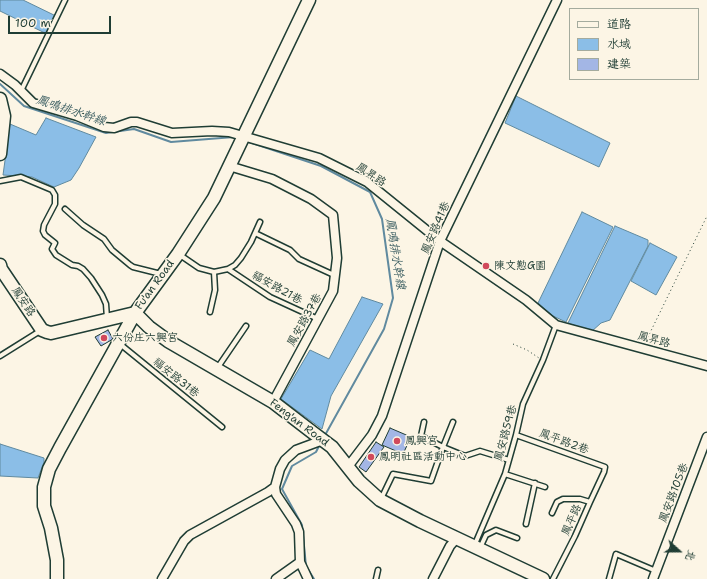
<!DOCTYPE html>
<meta charset="utf-8">
<style>
body{margin:0}
#map{position:relative;width:707px;height:579px;overflow:hidden;background:#fcf5e5;font-family:"Shantell Sans","LXGW WenKai TC",sans-serif}
canvas{display:block}
.legend{position:absolute;left:569px;top:8px;width:130px;height:72px;box-sizing:border-box;background:#fcf5e5;border:1px solid #a4ab9e;margin:0;padding:5px 7px;list-style:none;font-size:12px;color:#1f3d34}
.legend li{display:flex;align-items:center;gap:8px;height:20px}
.legend b{width:20px;border:1px solid #a4ab9e}
.north{position:absolute;left:659px;top:531px;width:40px;height:40px;-webkit-text-stroke:3px #fcf5e5;paint-order:stroke;rotate:111deg;font-size:11px;font-weight:700;line-height:16px;text-align:center;color:#1f3d34}
.north::after{content:'';display:block;margin:auto;width:14px;height:18px;background:#1f3d34;clip-path:polygon(50% 0,100% 100%,50% 72%,0 100%)}
.scale{position:absolute;left:8px;top:16px;width:103px;height:18px;box-sizing:border-box;border:2px solid #1f3d34;border-top:0;padding-left:5px;font-size:12px;line-height:14px;white-space:nowrap;color:#1f3d34;-webkit-text-stroke:3px #fcf5e5;paint-order:stroke}
</style>
<div id="map">
<canvas width="707" height="579"></canvas>
<ul class="legend">
<li><b style="height:5px;background:#fcf5e5"></b>道路</li>
<li><b style="height:11px;background:#8bbee7"></b>水域</li>
<li><b style="height:11px;background:#a3b6e5"></b>建築</li>
</ul>
<div class="north">北</div>
<div class="scale">100 m</div>
</div>
<script>
const context = document.querySelector('canvas').getContext('2d');
context.lineJoin = 'round';
function fillPath(path, color) {
  context.fillStyle = color;
  context.fill(path, 'evenodd');
}
function poly(rows) {
  const path = new Path2D();
  for (const r of rows) {
    path.moveTo(r[0], r[1]);
    for (let i = 2; i < r.length; i += 2) path.lineTo(r[i], r[i + 1]);
  }
  return path;
}
function trace(path, color, width, dash) {
  context.strokeStyle = color;
  context.lineWidth = width;
  context.lineCap = dash ? 'butt' : 'round';
  context.setLineDash(dash || []);
  context.stroke(path);
}
function drawText(font, color, halo, rows, align = 'center') {
  context.font = font + ' "Shantell Sans","LXGW WenKai TC",sans-serif';
  context.lineWidth = 3;
  context.setLineDash([]);
  context.textBaseline = 'middle';
  context.strokeStyle = halo;
  context.fillStyle = color;
  for (const [text, x, y, turn = 0] of rows) {
    context.save();
    context.translate(x, y);
    context.rotate((+turn || 0) * Math.PI / 180);
    context.textAlign = isNaN(turn) ? turn : align;
    if (halo) context.strokeText(text, 0, 0);
    context.fillText(text, 0, 0);
    context.restore();
  }
}
const water = poly([
 [0,0,23,0,58,17,47,34,0,11,0,0],
 [516,96,610,143,599,167,505,123,516,96],
 [46,118,96,137,79,168,71,180,54,187,32,177,3,175,10,124,36,135,46,118],
 [582,212,613,227,566,322,553,316,538,303,582,212],
 [615,226,648,240,648,246,610,320,601,323,591,332,568,323,615,226],
 [650,243,677,257,656,295,631,281,650,243],
 [362,297,383,304,331,396,322,429,281,399,310,350,329,359,362,297],
 [0,444,44,458,44,462,38,478,0,476,0,444]
]);
fillPath(water, '#8bbee7');
trace(water, '#608a9f', 1);
trace(poly([
 [0,84,24,106,106,133,134,129,171,142,234,137],
 [246,141,321,166,370,192,382,219,393,298,384,329,324,437],
 [314,579,306,566,302,525,282,489,292,466,316,452,320,444]
]), '#608a9f', 2);
const building = poly([
 [108,330,113,339,101,346,95,337,108,330],
 [390,428,411,437,403,454,382,445,390,428],
 [376,442,384,447,366,472,359,467,376,442]
]);
fillPath(building, '#a3b6e5');
trace(building, '#1f3d34', 1);
const lane = poly([
 [21,91,65,0],
 [0,181,21,177,52,190,55,195,55,204,44,225,43,231,45,235,55,243,52,249,56,255,72,265,78,266,83,269,91,278,102,295,106,304,107,318],
 [65,209,83,225,104,239,112,250,130,265,133,267,161,274],
 [255,233,290,250,299,259,334,275],
 [180,255,199,268,214,272,228,269,235,265,241,258,251,242,260,222],
 [228,269,270,297,318,319],
 [210,312,215,290,214,272],
 [120,344,222,427],
 [0,356,40,331],
 [218,367,246,326],
 [424,422,421,436,443,447,465,456,480,451,509,460],
 [516,435,605,467,604,472,590,502,575,536,553,579],
 [505,474,545,487],
 [381,499,393,474,431,481,443,447,453,422],
 [552,513,557,502,563,499,580,499,590,502],
 [526,524,535,483],
 [475,544,505,474,516,435,523,404,543,360,556,325],
 [480,548,486,535,496,530,517,538],
 [376,579,378,570],
 [609,579,616,554,656,571]
]);
const street = poly([
 [0,74,15,85,33,103,77,116,104,127,114,128,131,122,137,122,172,133,212,131,229,132,319,158,367,182,440,241,526,300,556,325,707,366],
 [229,166,272,179,311,199,333,215,337,258,333,291,273,402],
 [347,468,372,435,382,416,440,241,557,0],
 [162,579,184,541,190,535,268,492,275,487],
 [276,579,300,562],
 [308,579,300,562,299,532,296,524,276,494,275,487,280,469,285,460,296,450,323,440],
 [433,579,450,546,456,539],
 [653,579,707,437]
]);
const secondary = poly([
 [0,99,4,116,0,154],
 [0,265,1,269,42,330,47,332,51,333,135,313,149,327,168,341,273,402,312,432,332,447,359,481,380,500,420,521,543,579],
 [57,579,57,560,51,528,44,506,44,487,49,469,60,448,135,313,178,254,214,198,309,0]
]);
trace(lane, '#1f3d34', 7);
trace(street, '#1f3d34', 11);
trace(secondary, '#1f3d34', 15);
trace(poly([
 [646,341,707,216],
 [513,344,527,350,539,358]
]), '#1f3d34', 1, [1, 3]);
trace(lane, '#fcf5e5', 4);
trace(street, '#fcf5e5', 8);
trace(secondary, '#fcf5e5', 12);
for (const [x, y, r, color] of [
 [486,266,4,"#d1495b"],
 [104,338,4,"#d1495b"],
 [397,441,4,"#d1495b"],
 [371,457,4,"#d1495b"]
]) {
  const dot = new Path2D();
  dot.arc(x, y, r, 0, 2 * Math.PI);
  context.fillStyle = color;
  context.fill(dot);
  trace(dot, '#fcf5e5', 1.5);
}
drawText('11px', '#1f3d34', '#fcf5e5', [
 ["鳳昇路",371,175,33],
 ["鳳安路41巷",436,228,-67],
 ["Fu'an Road",155,285,-54],
 ["福安路21巷",277,288,29],
 ["鳳安路",23,302,56],
 ["鳳安路37巷",305,320,-61],
 ["鳳昇路",654,340,15],
 ["福安路31巷",176,378,39],
 ["Feng'an Road",299,423,37],
 ["鳳安路59巷",506,433,-75],
 ["鳳平路2巷",564,442,20],
 ["鳳安路105巷",674,493,-69],
 ["鳳平路",572,520,-66]
]);
drawText('11px', '#1f3d34', '#fcf5e5', [
 ["陳文懃G園",494,266],
 ["六份庄六興宮",112,338],
 ["鳳興宮",405,441],
 ["鳳明社區活動中心",379,457]
], 'left');
drawText('italic 12px', '#3a5d61', '#fcf5e5', [
 ["鳳鳴排水幹線",71,111,18],
 ["鳳鳴排水幹線",395,254,81]
]);
</script>
